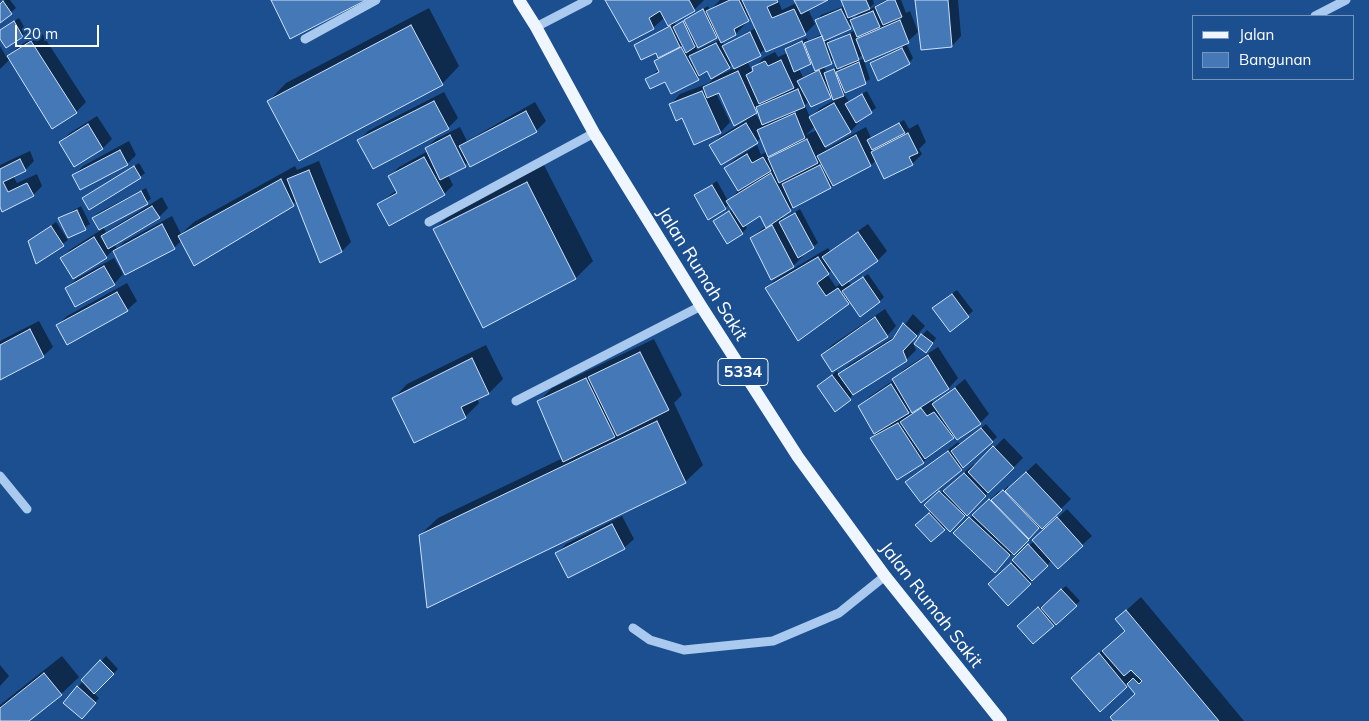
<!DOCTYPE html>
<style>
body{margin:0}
#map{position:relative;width:1369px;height:721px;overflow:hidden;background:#1b4f8f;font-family:Mulish,sans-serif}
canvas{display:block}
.legend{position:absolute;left:1192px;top:15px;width:162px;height:65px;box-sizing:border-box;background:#1b4f8f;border:1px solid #7695bc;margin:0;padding:6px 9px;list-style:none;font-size:15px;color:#fff}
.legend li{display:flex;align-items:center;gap:10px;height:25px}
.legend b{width:25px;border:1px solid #7695bc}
.scale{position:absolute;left:15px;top:25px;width:84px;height:22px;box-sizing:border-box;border:2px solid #fff;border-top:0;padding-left:6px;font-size:15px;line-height:18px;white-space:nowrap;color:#fff;-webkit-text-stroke:4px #1b4f8f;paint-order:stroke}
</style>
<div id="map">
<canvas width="1369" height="721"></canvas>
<ul class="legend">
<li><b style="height:6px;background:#f0f6ff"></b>Jalan</li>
<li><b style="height:14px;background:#4478b7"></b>Bangunan</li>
</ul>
<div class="scale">20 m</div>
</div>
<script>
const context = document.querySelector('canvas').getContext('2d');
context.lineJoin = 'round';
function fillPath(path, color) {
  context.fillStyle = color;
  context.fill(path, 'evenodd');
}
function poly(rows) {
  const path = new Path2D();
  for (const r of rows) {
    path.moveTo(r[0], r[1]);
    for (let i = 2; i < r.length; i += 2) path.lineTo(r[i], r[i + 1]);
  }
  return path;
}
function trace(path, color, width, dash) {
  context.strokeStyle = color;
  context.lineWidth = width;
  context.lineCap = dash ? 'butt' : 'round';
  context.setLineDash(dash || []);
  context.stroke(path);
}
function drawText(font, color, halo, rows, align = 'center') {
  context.font = font + ' Mulish,sans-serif';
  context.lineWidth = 4;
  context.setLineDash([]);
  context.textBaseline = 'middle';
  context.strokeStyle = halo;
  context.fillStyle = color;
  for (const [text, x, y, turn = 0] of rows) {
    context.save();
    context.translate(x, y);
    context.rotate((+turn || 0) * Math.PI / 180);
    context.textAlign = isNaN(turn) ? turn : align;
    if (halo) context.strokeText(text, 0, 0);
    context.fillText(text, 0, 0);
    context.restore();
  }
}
fillPath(poly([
 [5,0,10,0,16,8,0,22,0,4],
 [606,0,704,0,694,10,674,21,676,26,708,6,710,10,720,0,778,0,782,10,796,3,795,0,826,0,808,9,815,24,805,34,766,49,747,61,752,71,763,58,775,52,778,57,787,53,786,49,791,45,807,38,808,41,822,34,817,20,821,15,845,6,842,0,873,0,874,4,865,12,886,0,901,0,906,13,910,11,918,32,906,43,913,58,909,63,871,64,876,59,903,47,902,44,864,61,870,79,844,94,849,102,867,91,876,108,859,119,860,121,851,131,824,146,826,149,866,127,871,138,904,120,909,129,918,124,926,142,919,149,922,154,912,164,876,160,871,165,794,206,781,216,783,219,800,209,818,243,802,254,803,256,793,266,751,238,767,225,760,215,745,225,747,228,742,233,727,242,715,221,732,209,729,204,725,208,696,195,717,181,728,201,739,190,725,168,735,159,757,145,761,155,767,151,761,137,757,142,711,145,720,136,747,120,720,91,716,93,730,122,721,132,694,144,683,116,671,104,680,94,709,83,714,78,735,68,733,63,729,67,708,69,698,78,647,80,659,69,656,61,660,57,657,51,635,46,669,26,665,17,653,28],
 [860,12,853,20,851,16],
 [751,17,756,28,724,45,722,41,736,34,745,24,744,22],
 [853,24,856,30,830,42,828,38],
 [864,32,865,32,858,39,856,36],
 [719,35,721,39,697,50,695,46,697,44],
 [863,54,865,58,855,62],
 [834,59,837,66,826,73,824,66],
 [813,61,816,70,803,77,799,69],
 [846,64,840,70,839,67],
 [833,94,835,100,820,108,810,118,805,105,809,101],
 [759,111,763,124,762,125,755,113],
 [815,126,817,130,806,135],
 [916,0,958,0,961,36,952,46],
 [429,8,459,66,442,84,269,101,286,83],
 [19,18,27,32,6,46,0,37,0,30],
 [41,32,86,102,76,112,10,59,0,69,0,46,7,58,18,47],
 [444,92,458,118,448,128,373,167,359,140,368,131],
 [535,102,546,121,536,131,469,162,448,175,453,185,444,194,378,204,397,190,389,177,399,167,428,151,426,148,436,139,460,127,467,141],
 [97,116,112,139,103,148,74,166,60,142,70,133],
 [129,141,136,155,127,164,74,175,83,166],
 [30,151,34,161,25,170,13,176,17,183,37,174,42,186,33,195,0,204,0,165],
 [319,161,351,242,342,251,297,201,195,264,182,240,174,248,126,274,113,250,106,257,73,277,61,258,71,249,101,230,93,218,98,213,146,188,151,199,103,227,106,232,162,197,168,208,159,217,114,244,117,249,124,242,172,216,181,234,194,222,295,166,297,170],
 [139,163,145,173,140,177,83,198],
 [544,165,593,261,576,278,483,326,435,229,452,212],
 [81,206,90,224,69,237,60,218],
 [56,222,68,240,37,262,30,241],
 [868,224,887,251,878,260,848,281,851,285,868,274,884,297,880,301,850,301,848,303,766,288,776,279,828,248,830,251],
 [832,270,841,283,836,287,827,274],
 [114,258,123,274,114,284,66,289,76,279],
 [127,283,137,301,127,310,58,325,67,316],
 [957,290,973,311,950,330,938,304],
 [885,309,896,326,887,336,822,355,832,345],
 [913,314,925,326,912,341,916,350,906,360,853,393,850,399,818,386,837,371,839,375,849,365,898,334],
 [39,321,53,347,43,356,0,378,0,341],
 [927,330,936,338,930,347,915,343],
 [654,339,682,395,674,403,703,465,685,482,420,535,438,518,563,458,538,402,552,388],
 [486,345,503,379,489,393,477,399,479,403,465,417,394,398,407,384],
 [938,347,958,378,949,388,931,399,934,404,965,379,989,414,980,423,956,435,923,462,872,438,876,434,860,406,869,397,894,380,903,370],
 [913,409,914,410,908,415,907,413],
 [986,424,997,437,961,469,907,483,958,442,960,445],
 [1004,438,1023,458,950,530,946,526,931,541,917,525,932,511,926,505,974,464,976,466],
 [1036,463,1071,499,1042,527,1040,525,995,571,955,533,999,491,1001,493,1008,486,1009,488],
 [1067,509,1092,536,1082,545,1052,560,1008,604,999,575],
 [622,516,634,539,624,548,557,553,566,544],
 [1066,586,1080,601,1033,643,1023,622],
 [1141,597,1244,721,1115,721,1136,693,1128,684,1100,710,1082,668,1126,630,1117,619],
 [1127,667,1138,675,1136,677],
 [62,656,79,677,61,694,27,721,0,721,0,705],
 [106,656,118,669,94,693,99,698,86,713,78,687],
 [0,665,9,676,0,686]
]), '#0007');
const building = poly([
 [271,0,366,0,290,39,271,0],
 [605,0,689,0,695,11,668,26,660,11,649,18,654,29,629,42,605,0],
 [730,0,739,0,749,21,734,29,736,35,721,43,706,11,730,0],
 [742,0,777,0,778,2,767,7,772,18,794,9,806,35,766,52,742,0],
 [794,0,828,0,801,14,794,0],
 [841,0,866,0,870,9,848,18,841,0],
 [888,0,895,0,902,17,883,25,875,7,888,0],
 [915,0,948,0,952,47,921,50,915,0],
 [3,1,12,14,0,23,0,4,3,1],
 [703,9,717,38,698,48,684,20,703,9],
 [841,9,851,29,824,41,815,20,841,9],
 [873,11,880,27,857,37,850,20,873,11],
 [900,20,909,43,865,62,856,39,900,20],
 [14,21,23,37,6,48,0,39,0,30,14,21],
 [683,21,695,47,686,53,673,27,683,21],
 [411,25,443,85,299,161,267,101,411,25],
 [670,26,680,47,658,58,656,53,641,60,634,45,670,26],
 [750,32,761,56,734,69,722,46,750,32],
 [850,34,859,60,837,69,827,43,850,34],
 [822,36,832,64,815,71,804,43,822,36],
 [31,41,77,113,52,129,7,56,31,41],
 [802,41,811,64,794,72,785,49,802,41],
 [716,43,730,68,711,79,707,71,699,76,689,56,716,43],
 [681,47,699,80,671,94,665,82,650,89,645,79,659,72,654,61,681,47],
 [902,48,910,64,878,81,870,63,902,48],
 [781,60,794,88,759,104,746,75,753,71,752,67,765,61,768,66,781,60],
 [859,62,866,84,845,93,836,72,859,62],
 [834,69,844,96,833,100,824,73,834,69],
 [819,70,831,98,811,107,797,81,819,70],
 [738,71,757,113,734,126,719,93,707,98,703,87,738,71],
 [798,89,805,107,762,125,756,107,798,89],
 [702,91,721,133,694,145,682,118,676,121,669,104,702,91],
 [862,94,872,113,856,123,845,104,862,94],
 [434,101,449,129,373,169,357,140,434,101],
 [834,103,851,132,825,147,809,117,834,103],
 [526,111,537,132,470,167,459,146,526,111],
 [795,113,805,138,768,157,757,130,795,113],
 [746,123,758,143,721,165,709,145,746,123],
 [899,123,905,133,872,150,867,140,899,123],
 [88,124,103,149,74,167,59,142,88,124],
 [908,133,918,153,909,157,913,165,884,179,871,152,908,133],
 [450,135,466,167,440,180,425,148,450,135],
 [856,135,871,166,833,186,817,156,856,135],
 [807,139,818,163,779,183,768,158,807,139],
 [120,150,128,165,80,190,72,175,120,150],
 [747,154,752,163,763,157,771,171,738,191,724,168,747,154],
 [424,157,445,195,389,226,377,204,397,193,388,176,424,157],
 [20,159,26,171,3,182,8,192,27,183,34,196,2,212,0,207,0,169,20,159],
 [820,165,831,188,793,208,782,184,820,165],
 [134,166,141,178,89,210,82,198,134,166],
 [309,170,342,252,320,263,287,179,309,170],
 [771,173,791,211,766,228,760,216,743,227,726,201,771,173],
 [281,179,294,206,194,266,178,236,281,179],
 [527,182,576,279,483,328,433,229,527,182],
 [712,185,726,209,708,220,694,195,712,185],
 [141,191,148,204,99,230,92,218,141,191],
 [152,206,160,218,108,249,101,236,152,206],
 [77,210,86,230,68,238,58,218,77,210],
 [729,211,743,234,727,244,713,221,729,211],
 [795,213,814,248,798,258,779,222,795,213],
 [162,224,175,249,125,275,113,251,162,224],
 [772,225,794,267,771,280,750,238,772,225],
 [51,226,64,246,36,264,28,241,51,226],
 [858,232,878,261,842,286,822,257,858,232],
 [94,237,107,258,73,279,60,258,94,237],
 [818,257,829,274,817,283,826,296,838,288,849,304,798,341,765,288,818,257],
 [104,266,115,285,75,307,65,288,104,266],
 [863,277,880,302,860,317,842,291,863,277],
 [117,292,128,311,67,345,56,325,117,292],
 [952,294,969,317,950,332,932,308,952,294],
 [875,317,888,337,832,372,821,355,875,317],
 [903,323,917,336,903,351,907,361,853,395,838,374,893,339,903,323],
 [30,329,44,357,0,380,0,345,30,329],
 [921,334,933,343,926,353,914,344,921,334],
 [640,352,669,410,617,436,588,377,640,352],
 [928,355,949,389,912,413,892,379,928,355],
 [472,358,489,394,461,407,466,418,414,443,392,398,472,358],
 [832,375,851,400,835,412,817,386,832,375],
 [586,378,615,437,563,462,537,401,586,378],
 [891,384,909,413,874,434,858,406,891,384],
 [955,388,981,424,957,440,932,404,955,388],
 [921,408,927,416,934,412,954,438,925,459,900,422,921,408],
 [657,421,686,483,427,608,419,535,657,421],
 [898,423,924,463,897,480,870,438,898,423],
 [981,428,993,442,963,468,951,451,981,428],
 [993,446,1014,468,988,493,968,472,993,446],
 [948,451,962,470,921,503,905,482,948,451],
 [1026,472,1062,510,1042,529,1005,491,1026,472],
 [964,473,986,496,967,516,943,491,964,473],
 [1003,490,1039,528,1029,539,991,500,1003,490],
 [939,491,965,516,950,532,924,505,939,491],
 [989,499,1029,540,1014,555,972,515,989,499],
 [929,513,945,530,931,542,915,525,929,513],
 [969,517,1010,555,995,573,953,533,969,517],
 [1057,517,1083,546,1058,569,1032,540,1057,517],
 [612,524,625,549,568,578,555,553,612,524],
 [1028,544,1048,566,1032,581,1012,560,1028,544],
 [1011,563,1031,584,1008,606,988,584,1011,563],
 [1061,589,1077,606,1056,625,1041,608,1061,589],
 [1038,607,1054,626,1033,644,1017,626,1038,607],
 [1126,610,1219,721,1113,721,1110,717,1135,694,1127,684,1133,678,1139,684,1142,681,1131,670,1124,676,1102,651,1125,631,1115,619,1126,610],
 [1099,653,1127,687,1100,712,1071,678,1099,653],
 [100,660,114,674,94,694,81,680,100,660],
 [44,673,62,695,29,721,0,721,0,708,44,673],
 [77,686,96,703,82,719,63,703,77,686]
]);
fillPath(building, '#4478b7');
trace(building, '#cfe3fa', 1);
trace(poly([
 [1315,16,1346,0],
 [536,27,588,0],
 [305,39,376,0],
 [429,222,594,133],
 [516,401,701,306],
 [0,476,27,509],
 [633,628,650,640,684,650,773,641,839,613,885,576]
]), '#a9c9ee', 9);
trace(poly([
 [519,0,536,27,594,133,701,306,798,457,885,576,1001,721]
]), '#f0f6ff', 12);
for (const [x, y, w] of [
 [743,372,50]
]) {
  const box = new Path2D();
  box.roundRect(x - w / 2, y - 13.5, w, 27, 4);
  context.fillStyle = '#1b4f8f';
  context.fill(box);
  trace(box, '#fff', 1);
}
drawText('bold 16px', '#fff', null, [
 ["5334",743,372]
]);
drawText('18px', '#fff', '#1b4f8f', [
 ["Jalan Rumah Sakit",702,274,58],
 ["Jalan Rumah Sakit",931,605,52]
]);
</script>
